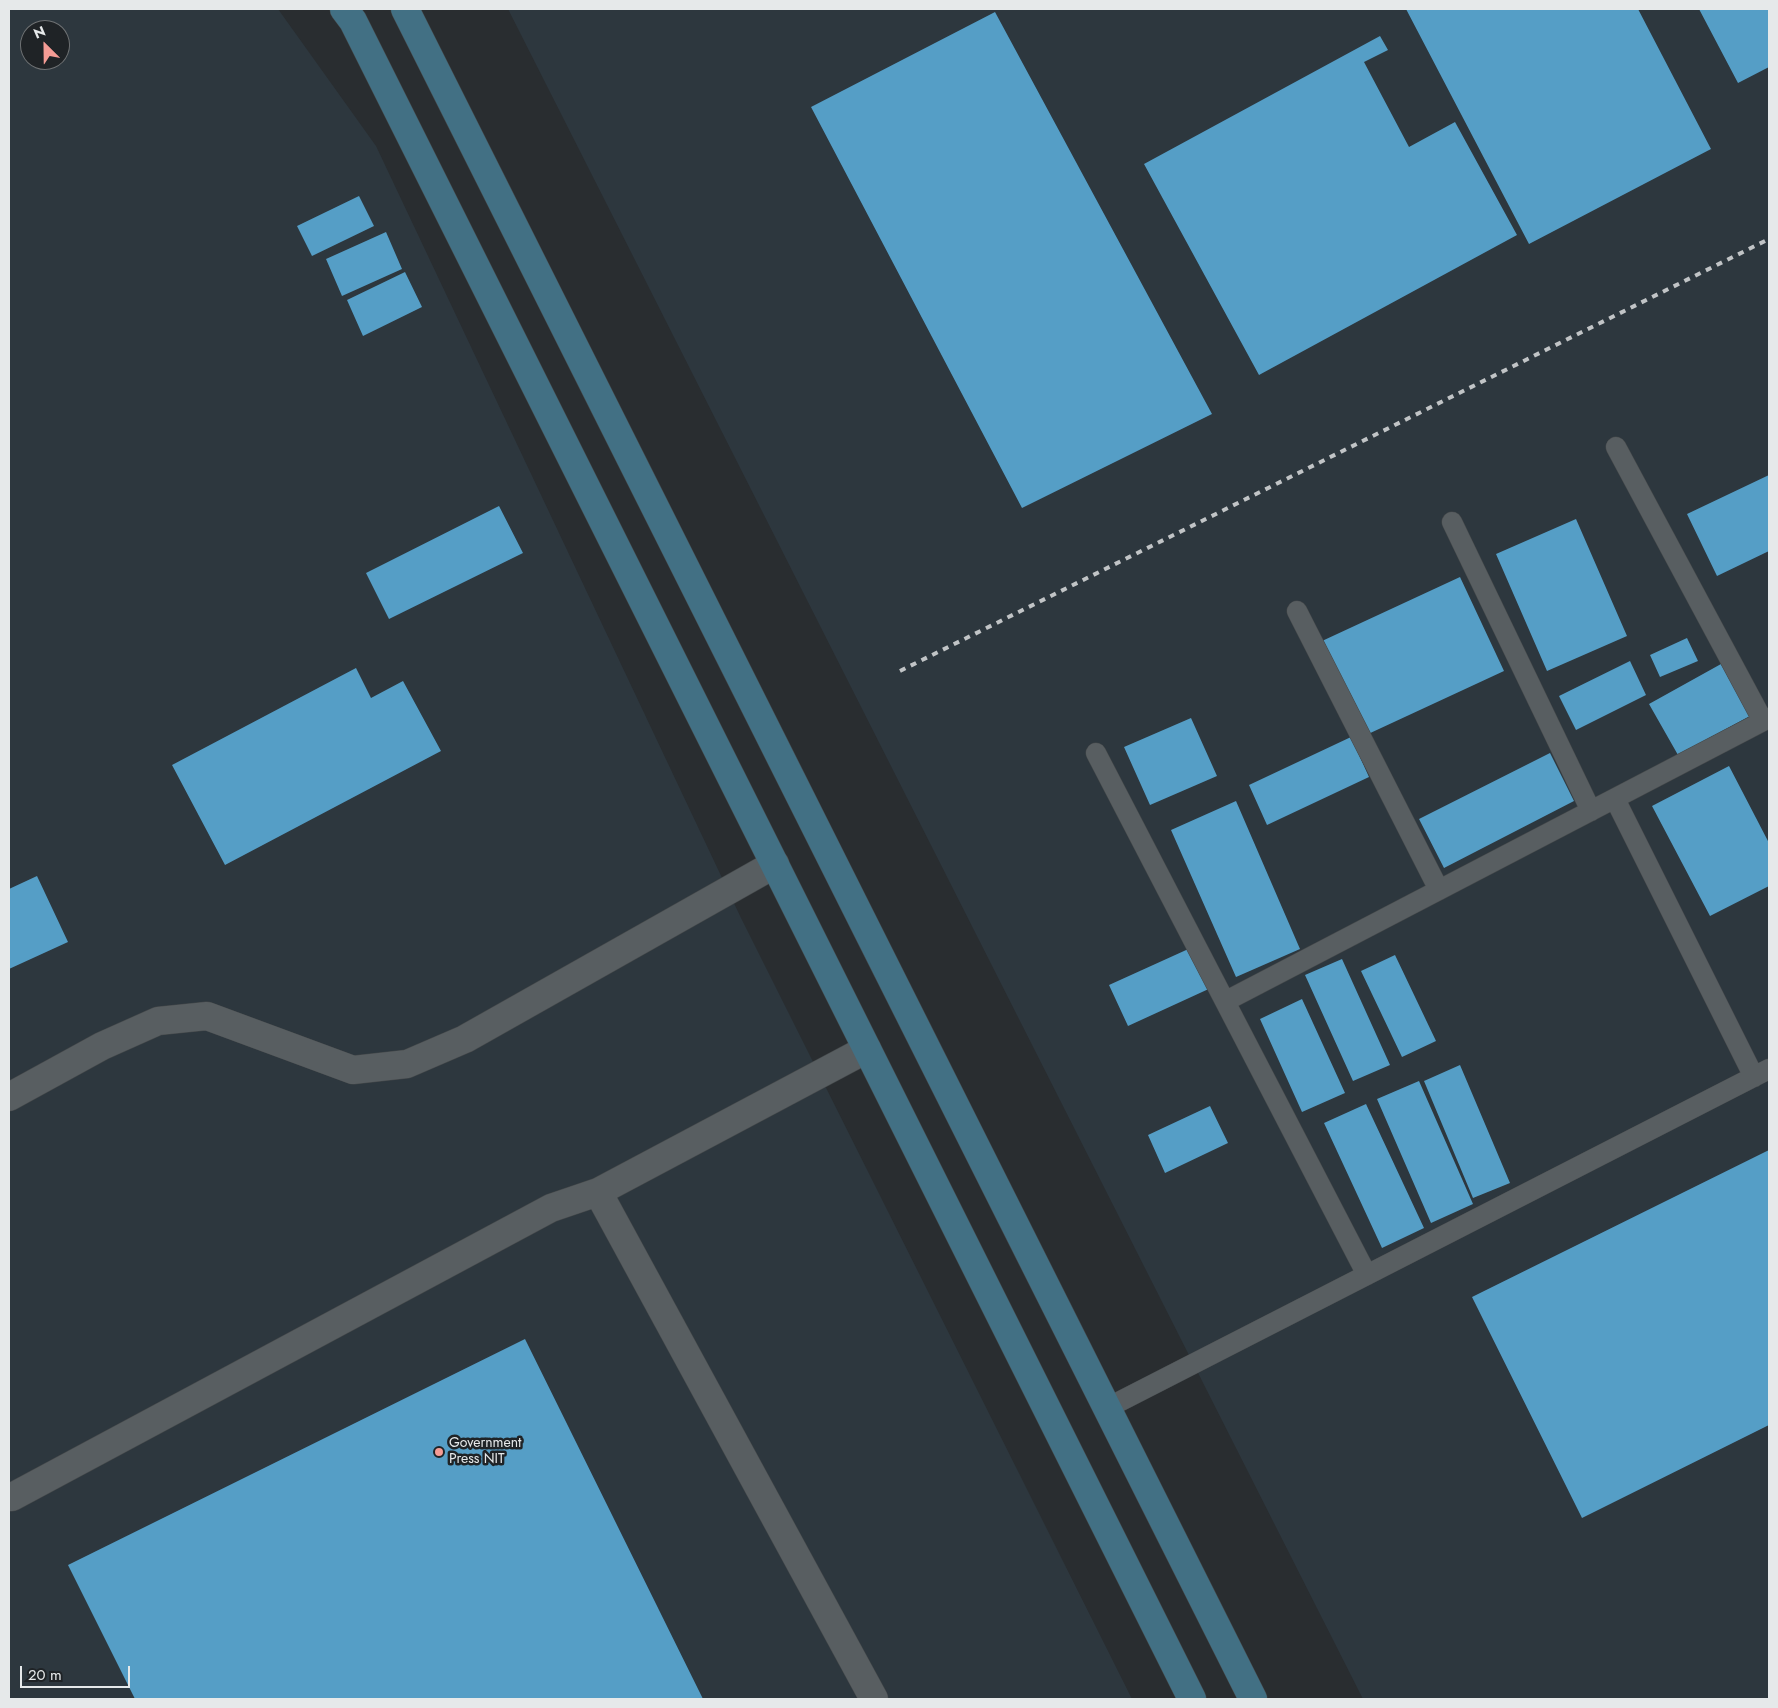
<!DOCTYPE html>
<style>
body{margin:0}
#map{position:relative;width:1778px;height:1708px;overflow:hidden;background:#292d30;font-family:Jost,sans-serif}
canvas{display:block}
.frame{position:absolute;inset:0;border:10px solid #e6e9ea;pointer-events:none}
.north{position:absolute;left:20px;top:20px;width:50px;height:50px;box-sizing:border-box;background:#1f2326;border:1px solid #6f7274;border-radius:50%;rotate:337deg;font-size:14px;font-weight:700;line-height:20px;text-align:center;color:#e6e9ea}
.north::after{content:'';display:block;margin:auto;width:18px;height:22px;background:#f59c95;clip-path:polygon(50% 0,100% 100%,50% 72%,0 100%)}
.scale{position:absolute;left:20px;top:1666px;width:110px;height:22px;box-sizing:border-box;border:2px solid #e6e9ea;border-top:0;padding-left:6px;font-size:15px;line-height:18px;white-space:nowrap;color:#e6e9ea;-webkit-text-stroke:4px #1f2326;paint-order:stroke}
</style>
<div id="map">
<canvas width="1778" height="1708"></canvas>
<div class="frame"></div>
<div class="north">N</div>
<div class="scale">20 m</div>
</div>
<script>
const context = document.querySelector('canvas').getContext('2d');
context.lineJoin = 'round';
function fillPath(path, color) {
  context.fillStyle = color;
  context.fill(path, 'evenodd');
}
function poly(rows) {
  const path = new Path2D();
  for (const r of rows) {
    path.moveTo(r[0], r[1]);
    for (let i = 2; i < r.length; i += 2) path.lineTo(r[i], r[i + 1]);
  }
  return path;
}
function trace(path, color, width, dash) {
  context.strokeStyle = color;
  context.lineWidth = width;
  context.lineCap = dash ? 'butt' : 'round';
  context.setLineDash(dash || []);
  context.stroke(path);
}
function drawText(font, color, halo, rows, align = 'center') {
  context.font = font + ' Jost,sans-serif';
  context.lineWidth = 5;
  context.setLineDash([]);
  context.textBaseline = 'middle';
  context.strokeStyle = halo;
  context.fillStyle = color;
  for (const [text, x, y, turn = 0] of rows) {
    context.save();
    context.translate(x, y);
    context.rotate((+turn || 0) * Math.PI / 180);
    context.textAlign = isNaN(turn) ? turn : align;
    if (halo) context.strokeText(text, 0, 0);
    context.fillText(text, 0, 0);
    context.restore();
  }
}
fillPath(poly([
 [9,9,278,9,376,146,741,918,1132,1699,9,1699],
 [30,30,60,30,60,60,30,60],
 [508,9,1769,9,1769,1699,1363,1699]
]), '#2d373e');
fillPath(poly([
 [1406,9,1638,9,1711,149,1529,244],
 [1699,9,1769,9,1769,67,1738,83],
 [995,12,1212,414,1022,508,811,107],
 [1380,36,1388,50,1364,62,1409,147,1455,122,1517,235,1259,375,1144,164],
 [359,196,374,226,312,256,297,226],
 [386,232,402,269,342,296,326,259],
 [405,272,422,307,363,336,347,300],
 [1769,475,1769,551,1717,576,1687,514],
 [499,506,523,553,389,619,366,573],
 [1576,519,1627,636,1547,671,1496,554],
 [1460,577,1504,671,1366,735,1322,641],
 [1687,638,1698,661,1660,677,1650,655],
 [1630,661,1646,695,1576,730,1559,696],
 [1721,664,1750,716,1678,755,1649,704],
 [356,668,371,698,403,681,441,751,225,865,172,765],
 [1191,718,1217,776,1150,805,1124,747],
 [1351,737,1369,777,1267,825,1249,785],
 [1550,753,1574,801,1444,868,1419,819],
 [1729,766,1769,843,1769,886,1710,916,1652,806],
 [1236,801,1300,949,1236,977,1171,830],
 [37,876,68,942,9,969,9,889],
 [1195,946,1213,987,1128,1026,1109,985],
 [1395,955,1436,1041,1402,1057,1361,971],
 [1342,959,1390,1065,1353,1081,1305,975],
 [1302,999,1345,1093,1302,1112,1260,1019],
 [1460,1065,1510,1183,1473,1198,1424,1081],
 [1419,1081,1473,1204,1431,1223,1377,1099],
 [1366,1104,1424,1228,1382,1248,1324,1123],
 [1210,1106,1228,1143,1165,1173,1148,1135],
 [1769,1150,1769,1425,1582,1518,1472,1297],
 [525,1339,703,1699,135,1699,68,1565]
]), '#559ec6');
const lane = poly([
 [1616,447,1763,721],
 [1452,522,1591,811],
 [1297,611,1439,890],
 [1096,753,1367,1275],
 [1615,799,1754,1077],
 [1226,1001,1769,718],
 [1107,1408,1769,1069]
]);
const street = poly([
 [9,1097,102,1046,158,1021,207,1016,353,1070,407,1064,465,1039,775,864],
 [598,1192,874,1699],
 [12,1497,551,1208,598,1192,867,1049]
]);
const secondary = poly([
 [344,9,353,21,1192,1699],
 [405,9,1253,1699]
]);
trace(lane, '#44484a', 21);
trace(street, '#44484a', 29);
trace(secondary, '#44484a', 29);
trace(lane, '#585e61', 20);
trace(street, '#585e61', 28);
trace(secondary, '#427084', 28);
trace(poly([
 [900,671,1769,239]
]), '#c1c4c6', 4, [6, 6]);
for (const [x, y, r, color] of [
 [439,1452,5,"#f59c95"]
]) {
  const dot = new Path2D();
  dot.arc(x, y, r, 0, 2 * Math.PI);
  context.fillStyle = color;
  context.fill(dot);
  trace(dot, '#1f2326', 2);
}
drawText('14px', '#e6e9ea', '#1f2326', [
 ["Government",449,1444],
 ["Press NIT",449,1460]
], 'left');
</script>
